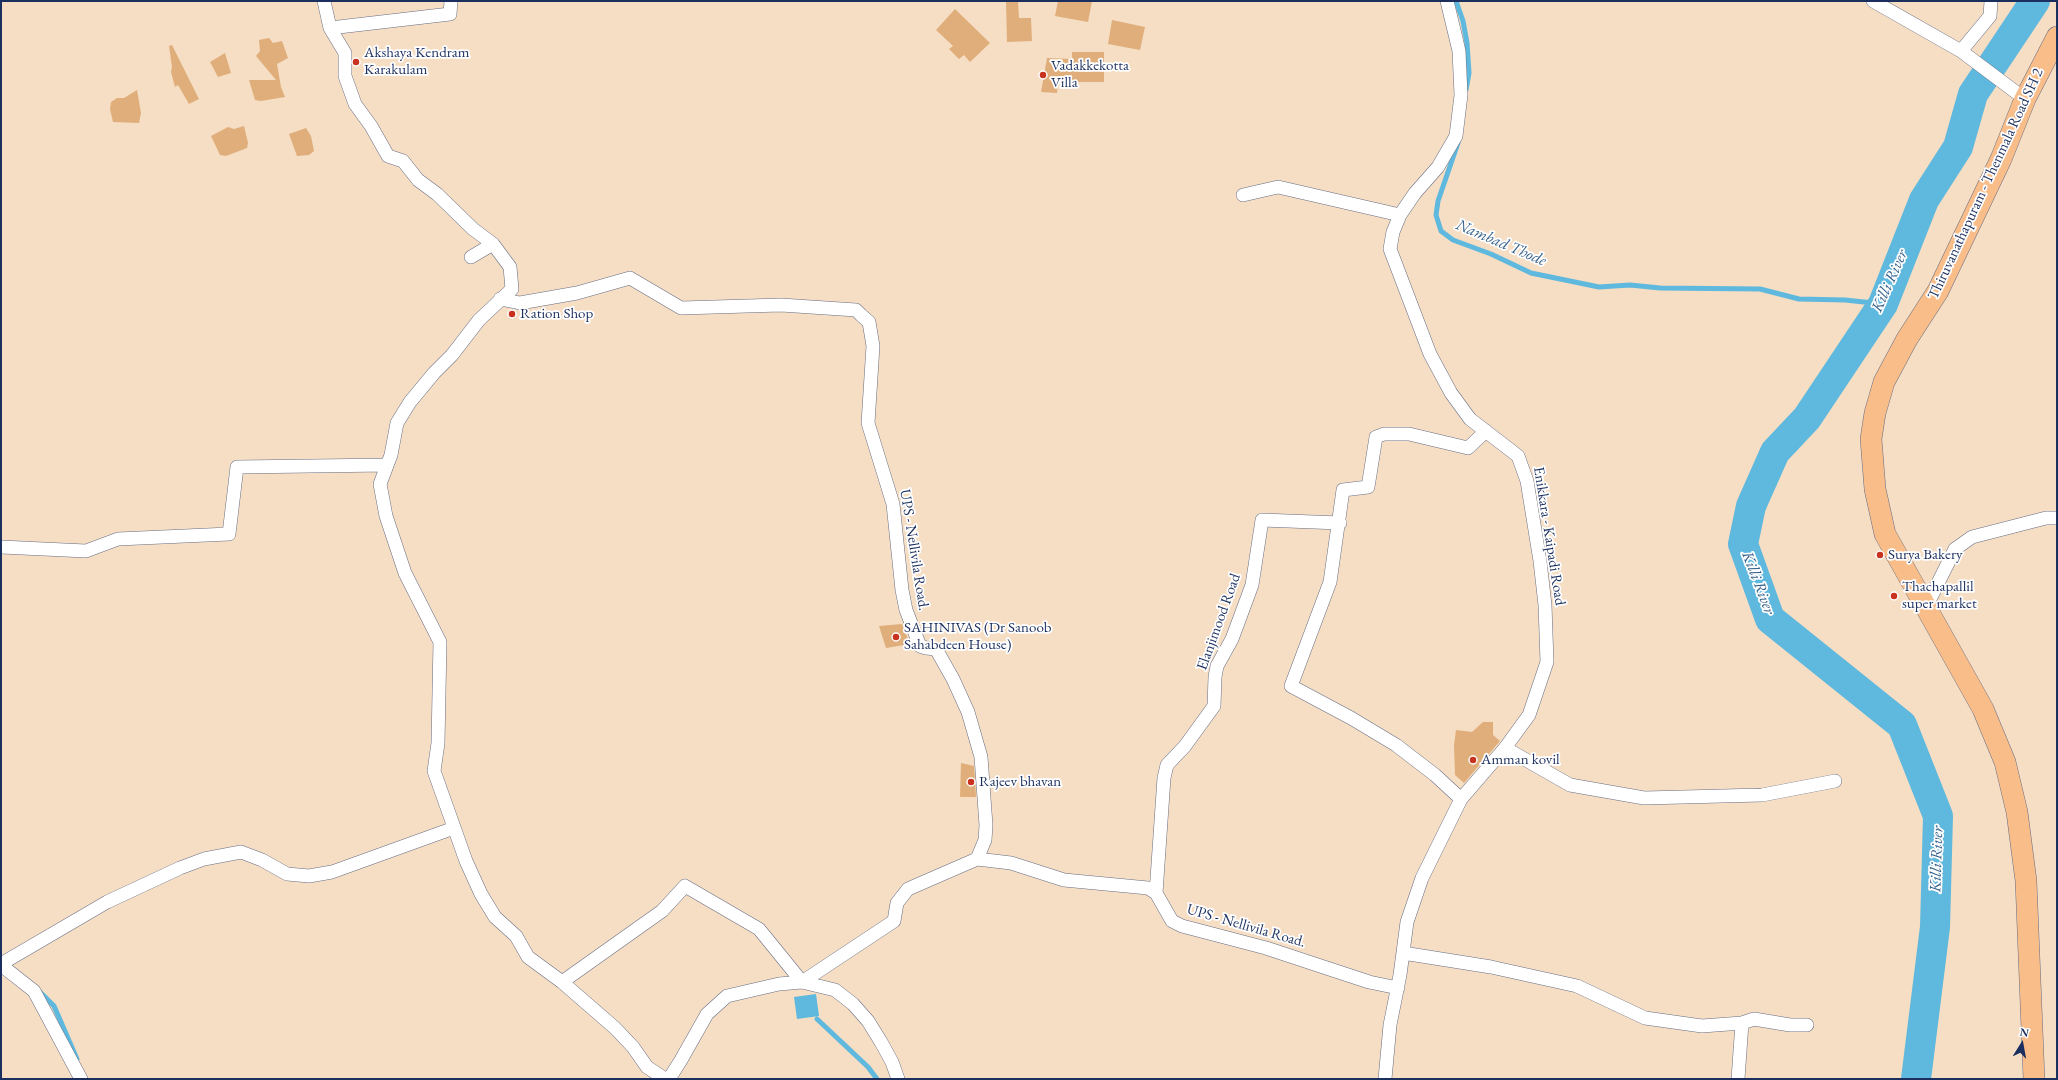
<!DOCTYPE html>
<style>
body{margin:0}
#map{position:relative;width:2058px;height:1080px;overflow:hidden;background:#f5dec4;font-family:"EB Garamond",serif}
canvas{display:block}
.frame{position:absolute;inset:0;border:2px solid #1b2f5e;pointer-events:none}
.north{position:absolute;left:2002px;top:1024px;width:40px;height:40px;-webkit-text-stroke:3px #fff;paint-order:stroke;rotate:11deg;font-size:11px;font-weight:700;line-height:16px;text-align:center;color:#1b2f5e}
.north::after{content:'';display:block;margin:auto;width:14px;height:18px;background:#1b2f5e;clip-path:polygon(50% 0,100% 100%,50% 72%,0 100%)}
</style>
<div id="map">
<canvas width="2058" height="1080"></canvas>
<div class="frame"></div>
<div class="north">N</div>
</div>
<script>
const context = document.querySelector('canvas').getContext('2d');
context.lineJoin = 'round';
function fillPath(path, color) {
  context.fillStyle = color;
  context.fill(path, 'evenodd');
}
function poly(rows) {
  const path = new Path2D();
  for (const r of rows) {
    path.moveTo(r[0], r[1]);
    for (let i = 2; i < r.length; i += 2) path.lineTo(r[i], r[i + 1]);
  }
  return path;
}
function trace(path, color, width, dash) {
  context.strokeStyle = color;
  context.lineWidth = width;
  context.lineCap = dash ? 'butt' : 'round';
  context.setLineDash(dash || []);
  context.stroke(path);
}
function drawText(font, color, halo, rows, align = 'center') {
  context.font = font + ' "EB Garamond",serif';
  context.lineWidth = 3.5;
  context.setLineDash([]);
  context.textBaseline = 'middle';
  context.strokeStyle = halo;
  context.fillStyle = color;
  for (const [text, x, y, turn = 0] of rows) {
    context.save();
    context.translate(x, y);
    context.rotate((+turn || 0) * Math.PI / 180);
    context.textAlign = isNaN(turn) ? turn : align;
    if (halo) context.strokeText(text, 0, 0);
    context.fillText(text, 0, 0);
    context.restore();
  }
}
fillPath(poly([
 [816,994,819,1016,797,1019,794,997]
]), '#5fb8dd');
trace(poly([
 [1456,1,1463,21,1467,43,1469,73,1466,90],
 [1458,143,1438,201,1436,215,1441,231,1453,240,1491,254,1531,273,1599,287,1630,285,1660,288,1760,289,1799,299,1845,300,1883,304],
 [40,992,54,1006,77,1059],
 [817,1019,868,1067,877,1079]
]), '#5fb8dd', 5);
trace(poly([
 [1916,1079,1935,927,1938,816,1902,725,1770,619,1743,544,1751,506,1775,452,1807,418,1883,304,1924,200,1958,147,1973,94,2035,1]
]), '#5fb8dd', 30);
fillPath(poly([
 [1006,1,1018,1,1019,18,1031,18,1032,41,1007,42],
 [1058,1,1092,1,1088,22,1055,16],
 [955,9,990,43,970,62,964,55,959,59,949,49,953,46,936,30],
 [1112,20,1145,27,1140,50,1108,44],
 [269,38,273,43,282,41,288,58,277,64,281,87,285,97,261,101,255,100,249,80,276,80,256,56,260,51,259,40],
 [172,45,199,99,189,104,178,85,175,87,171,72,172,67,169,46],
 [1072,52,1104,52,1104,82,1058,82,1057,93,1041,92,1047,58,1072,59],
 [225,53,231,73,218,77,210,62],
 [137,90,141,113,139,123,113,122,110,109,111,102,117,98,124,98],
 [244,126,248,143,247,148,226,156,220,155,211,136,228,127,234,129],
 [306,128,311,136,314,151,309,155,297,156,289,134],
 [902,624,910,644,886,648,879,626],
 [1483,722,1493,722,1493,735,1500,741,1464,783,1455,775,1454,745,1456,730,1472,732],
 [961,763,974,766,976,797,960,797]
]), '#e0ae7a');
const street = poly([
 [324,1,330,28,345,53,345,76,355,104,371,126,388,156,403,161,418,180,437,194,473,229,493,244,510,267,512,289,479,320,452,355,434,373,410,402,397,423,391,455,380,484,386,516,405,573,440,642,438,743,434,771,466,861,481,894,495,917,516,936,528,957,562,982,615,1028,633,1047,647,1067,665,1079],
 [1873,1,1961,51,2025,99],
 [330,28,450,14,451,1],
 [1961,51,1990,16,1991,1],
 [1243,195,1278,187,1400,215],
 [471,257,493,244],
 [500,299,520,303,577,293,630,278,681,308,781,305,856,310,861,315,869,322,873,346,868,423,893,504,902,590,906,610,920,646,926,648,936,649,953,679,968,712,981,757,986,825,985,840,977,859,1011,863,1064,880,1148,888,1156,893,1172,921,1182,926,1266,948,1369,982,1398,988],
 [1,547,86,551,118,539,229,534,237,467,387,465],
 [1926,607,1955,549,1972,537,2046,518,2057,518],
 [1505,748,1570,785,1644,798,1762,795,1835,781],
 [1461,799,1435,775,1396,745,1351,718,1291,686,1330,582,1343,490,1368,487,1376,437,1384,434,1409,434,1468,448,1486,431],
 [1156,893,1164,778,1167,765,1185,746,1214,706,1215,677,1217,666,1232,639,1252,585,1262,520,1340,523],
 [1403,953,1491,967,1577,986,1645,1018,1702,1026,1742,1023,1754,1019,1790,1025,1807,1025],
 [1,964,107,902,180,868,204,859,241,852,262,860,287,874,309,876,332,872,454,828],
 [1,965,34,991,81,1079],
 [562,982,662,911,685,886,759,929,802,982,894,921,897,903,908,889,977,859],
 [669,1079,681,1060,707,1014,727,996,779,984,802,982,835,990,853,1004,868,1021,881,1042,892,1062,898,1079],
 [1385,1079,1390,1025,1400,975,1407,922,1422,878,1461,799,1505,748,1529,715,1547,662,1545,605,1540,561,1527,481,1518,456,1470,419,1451,393,1430,354,1390,249,1393,232,1400,215,1415,193,1438,167,1456,136,1461,95,1459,51,1447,1],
 [1738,1079,1742,1023]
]);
const primary = poly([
 [2034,1079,2026,881,2017,812,2005,762,1983,709,1885,534,1875,489,1871,439,1875,413,1884,382,1907,339,1938,291,2001,159,2025,99,2057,37]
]);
trace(street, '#676c82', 14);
trace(primary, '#676c82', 22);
trace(street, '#fff', 13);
trace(primary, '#f8bd89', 21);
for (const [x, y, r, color] of [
 [356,62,4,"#c8321e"],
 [1043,75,4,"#c8321e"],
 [512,314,4,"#c8321e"],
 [1880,555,4,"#c8321e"],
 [1894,596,4,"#c8321e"],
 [896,637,4,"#c8321e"],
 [1473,760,4,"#c8321e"],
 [971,782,4,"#c8321e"]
]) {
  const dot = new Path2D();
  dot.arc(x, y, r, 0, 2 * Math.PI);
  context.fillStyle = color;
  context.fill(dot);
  trace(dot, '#fff', 1.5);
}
drawText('15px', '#1b2f5e', '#fff', [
 ["Akshaya Kendram",364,53],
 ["Karakulam",364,70],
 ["Vadakkekotta",1051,66],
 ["Villa",1051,83],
 ["Ration Shop",520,314],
 ["Surya Bakery",1888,555],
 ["Thachapallil",1902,587],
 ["super market",1902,604],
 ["SAHINIVAS (Dr Sanoob",904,628],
 ["Sahabdeen House)",904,645],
 ["Amman kovil",1481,760],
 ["Rajeev bhavan",979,782]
], 'left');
drawText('15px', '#1b2f5e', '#fff', [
 ["Thiruvanathapuram - Thenmala Road SH 2",1986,184,-65],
 ["Enikkara - Kaipadi Road",1549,536,81],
 ["UPS - Nellivila Road.",914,550,81],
 ["Elanjimood Road",1219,622,-70],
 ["UPS - Nellivila Road.",1246,926,16]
]);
drawText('italic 16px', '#335f8a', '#fff', [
 ["Nambad Thode",1501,243,23],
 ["Killi River",1890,281,-66],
 ["Killi River",1758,583,69],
 ["Killi River",1937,859,-88]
]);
</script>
